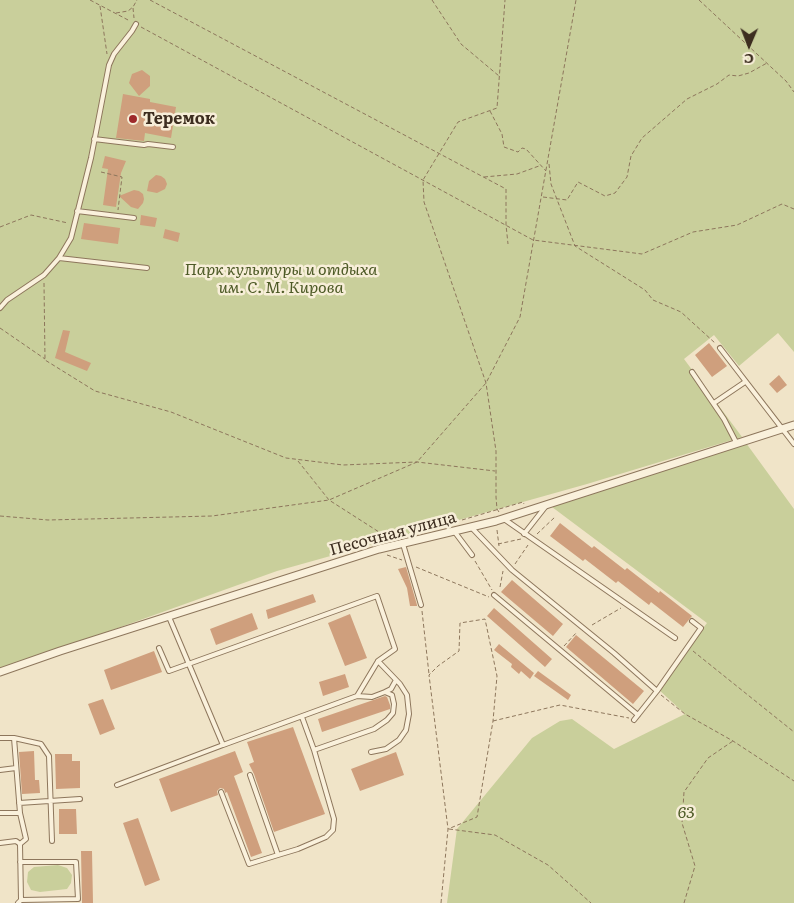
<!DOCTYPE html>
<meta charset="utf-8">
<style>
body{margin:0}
#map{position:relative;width:794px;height:903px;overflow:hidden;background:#f0e4c8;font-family:Literata,serif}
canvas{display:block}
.north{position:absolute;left:724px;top:20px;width:50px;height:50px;-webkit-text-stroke:4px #f7eed8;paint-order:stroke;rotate:181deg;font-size:14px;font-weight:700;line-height:20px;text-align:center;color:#3d2e20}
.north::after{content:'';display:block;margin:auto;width:18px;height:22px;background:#3d2e20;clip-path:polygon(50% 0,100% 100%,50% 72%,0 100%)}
</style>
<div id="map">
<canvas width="794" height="903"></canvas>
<div class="north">С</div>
</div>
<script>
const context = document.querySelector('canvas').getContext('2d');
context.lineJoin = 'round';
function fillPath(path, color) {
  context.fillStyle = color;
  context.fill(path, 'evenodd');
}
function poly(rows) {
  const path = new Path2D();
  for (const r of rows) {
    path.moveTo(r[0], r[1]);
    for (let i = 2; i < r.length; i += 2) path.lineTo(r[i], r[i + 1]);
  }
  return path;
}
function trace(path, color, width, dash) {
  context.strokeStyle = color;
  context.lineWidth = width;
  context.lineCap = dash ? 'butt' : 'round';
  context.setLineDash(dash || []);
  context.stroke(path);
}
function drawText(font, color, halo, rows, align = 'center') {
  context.font = font + ' Literata,serif';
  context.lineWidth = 5;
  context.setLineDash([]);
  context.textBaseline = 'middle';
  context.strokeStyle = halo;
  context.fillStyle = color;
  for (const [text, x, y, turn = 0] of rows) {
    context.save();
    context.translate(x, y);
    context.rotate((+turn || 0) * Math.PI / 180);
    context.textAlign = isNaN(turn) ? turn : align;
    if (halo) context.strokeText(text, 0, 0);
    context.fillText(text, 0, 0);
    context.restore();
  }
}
fillPath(poly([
 [0,0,794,0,794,352,778,333,739,366,714,335,684,359,742,437,587,484,277,571,76,643,0,668],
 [746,443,794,509,794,903,447,903,457,829,532,738,560,721,572,719,614,749,685,714,657,688,707,623,552,507],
 [58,865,67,868,72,875,71,883,67,889,40,892,31,890,27,882,28,872,34,867]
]), '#c9cf9b');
fillPath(poly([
 [142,70,150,76,150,86,139,96,129,83,132,74],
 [123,94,150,99,150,102,176,107,171,138,145,133,144,141,116,138],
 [105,156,126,161,121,173,116,207,103,205,108,169,102,168],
 [156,175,161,176,165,179,167,184,165,189,157,193,147,191,149,181],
 [134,190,139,191,143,194,144,199,143,203,138,209,131,207,119,196],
 [141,215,157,218,155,227,140,225],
 [84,223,120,228,118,244,81,239],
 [165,229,180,233,178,242,163,238],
 [63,330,70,331,65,352,91,363,87,371,55,358],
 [709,343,727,366,712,377,695,355],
 [779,375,787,385,777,393,769,384],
 [560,523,592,548,594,546,625,570,627,568,659,593,660,591,692,616,683,627,651,602,649,605,618,581,616,583,585,559,583,561,550,536],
 [406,567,417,605,417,606,410,606,407,588,398,569],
 [512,580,563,624,553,636,501,592],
 [313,594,316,602,268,619,266,610],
 [494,608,552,659,545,667,487,616],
 [252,613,258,629,216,645,210,629],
 [350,614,367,658,345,666,328,623],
 [576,635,644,691,633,704,566,647],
 [499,644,534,673,530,679,521,671,519,674,511,667,512,664,494,650],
 [154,651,162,672,111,690,104,670],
 [538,671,571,695,568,700,534,676],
 [345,674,349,687,323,696,319,682],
 [385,696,387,697,390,705,390,709,322,732,318,719],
 [103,699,115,729,100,735,88,704],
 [293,727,325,814,274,832,254,774,249,764,254,762,247,742],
 [34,751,35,780,39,780,40,793,22,794,19,752],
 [235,751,243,772,234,776,262,853,251,857,227,792,225,793,224,789,220,788,217,791,218,795,171,812,159,779],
 [396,752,404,775,360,791,351,769],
 [55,754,72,754,72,761,80,761,80,788,56,789],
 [59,809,76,809,77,834,59,834],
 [138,818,160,880,145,886,123,823],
 [81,851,92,851,93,903,82,903]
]), '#cf9f7d');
const service = poly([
 [94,139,144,145,148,144,173,147],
 [77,211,134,218],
 [59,258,147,268],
 [0,308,7,300,44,275,59,258,71,238,91,158,109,65,114,54,132,31,136,24],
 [720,348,794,444],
 [692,372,724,419,737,444],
 [714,403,745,382],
 [504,519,675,638],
 [471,527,512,570,614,653,657,691],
 [454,531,472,555],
 [524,534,546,506],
 [403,544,421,605],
 [494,595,638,715],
 [169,617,223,745,357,696,378,661],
 [159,648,169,671,377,596,395,649,378,661,400,684,407,695,409,714,406,730,399,740,386,749,371,752],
 [385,692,391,689,396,680],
 [302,717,314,750,374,729,387,720,393,713,394,704,392,695,385,692,372,697,357,696],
 [634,720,657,691,701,628,692,621],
 [0,738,14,738,20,813,26,839,20,844],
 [14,738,41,744,49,756,52,841],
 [0,770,16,768],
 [250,775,278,855,298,849,326,837,333,830,334,819,314,750],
 [117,785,223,745],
 [221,792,249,864,278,855],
 [19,803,80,799],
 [0,813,20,813],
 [0,843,16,841,20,844,21,900,18,903],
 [20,862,76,862,78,899,21,900]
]);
const minor = poly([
 [0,672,60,651,379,549,496,521,794,425]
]);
trace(service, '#8d765c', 6);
trace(minor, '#8d765c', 9);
trace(poly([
 [90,0,130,21],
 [150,0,506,189,506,225,508,244],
 [432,0,461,44,499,76],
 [699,0,786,81,794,92],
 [100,6,107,54],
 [133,8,134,18],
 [116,13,128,11,133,7,137,0],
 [141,27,533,240,642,254,693,232,737,225,782,204,794,209],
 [490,111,502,134,504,147,518,152,522,148,526,149,546,171],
 [549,164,551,184,575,246,645,290,653,300,681,312,715,343],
 [101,172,122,177,118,210],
 [484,177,517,174,539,166],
 [543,197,567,200,578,182,605,196,615,193,627,177,631,156,642,138,687,99,717,84,729,75,738,76,749,73,767,63],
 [0,227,31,215,68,223],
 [44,283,45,360,95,391,171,412,286,458,343,465,417,462,495,471],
 [0,328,45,359],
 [298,461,329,500,379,532,385,539],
 [499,512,497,509,496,497,496,451,486,383,424,202,423,180,458,122,497,108,505,0],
 [0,516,48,520,212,516,329,500,417,462,486,383,520,317,576,0],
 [462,520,523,502,524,504],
 [497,530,499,546],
 [537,534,555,517],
 [498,544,521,539],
 [387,555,402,560],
 [475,561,492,590],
 [515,564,528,545],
 [416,567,489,597],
 [500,587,503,571],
 [422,611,429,674],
 [592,625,621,608],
 [564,646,577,632],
 [693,651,794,732],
 [661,695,685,714,733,741,794,781],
 [493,721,560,705,629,718],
 [449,829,495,835,548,865,591,903],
 [441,903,448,829,429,675,438,666,459,651,460,623,485,619,497,676,493,721,477,817,448,829],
 [684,903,695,866,682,823,684,792,708,758,733,741]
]), '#8d765c', 1, [4, 2.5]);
trace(service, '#faf1dc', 4);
trace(minor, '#faf1dc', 7);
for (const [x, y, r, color] of [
 [133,119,5,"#9e2a2b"]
]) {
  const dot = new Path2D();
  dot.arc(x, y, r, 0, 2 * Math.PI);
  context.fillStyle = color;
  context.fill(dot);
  trace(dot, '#f7eed8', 2);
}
drawText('bold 16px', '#3d2e20', '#f7eed8', [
 ["Теремок",143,119]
], 'left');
drawText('italic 16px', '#4d5a26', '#f7eed8', [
 ["Парк культуры и отдыха",281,270],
 ["им. С. М. Кирова",281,288],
 ["63",686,813]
]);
drawText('16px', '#3d2e20', '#f7eed8', [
 ["Песочная улица",393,534,-15]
]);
</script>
